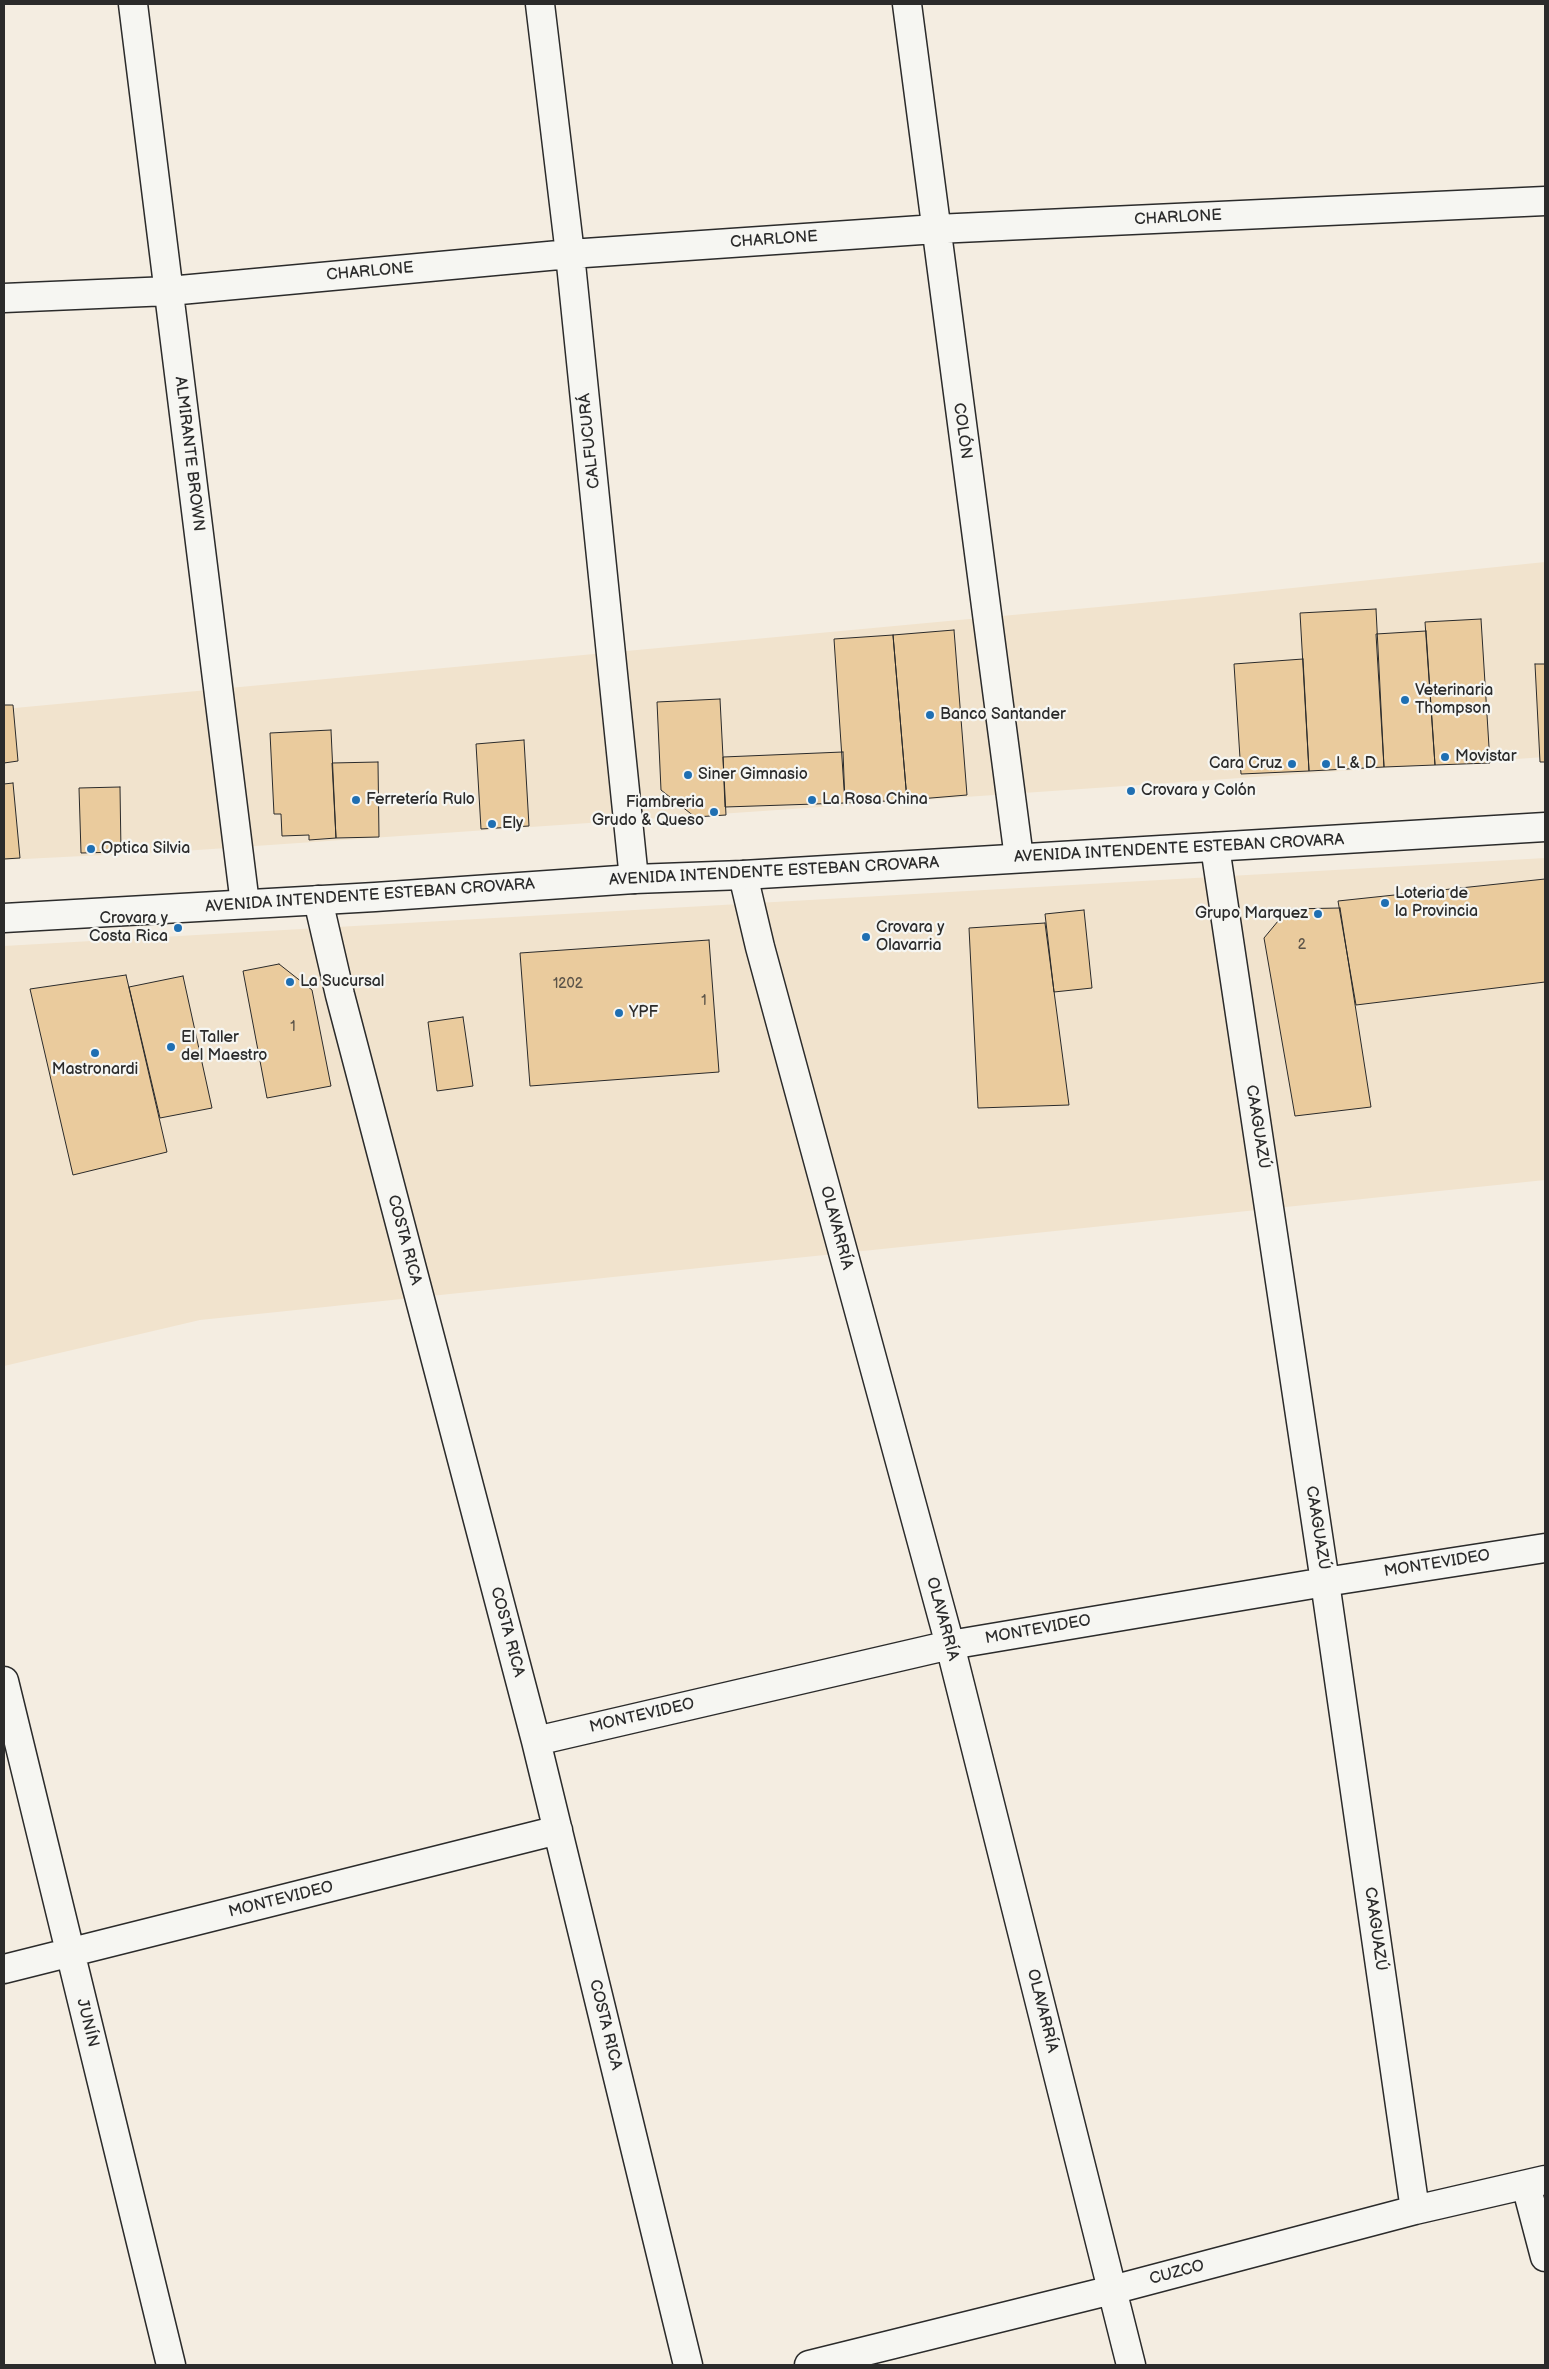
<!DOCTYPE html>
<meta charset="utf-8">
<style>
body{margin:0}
#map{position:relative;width:1549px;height:2369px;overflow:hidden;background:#f4ede1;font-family:"Balsamiq Sans",sans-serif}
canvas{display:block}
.frame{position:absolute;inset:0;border:5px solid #2b2b2b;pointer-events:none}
</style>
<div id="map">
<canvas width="1549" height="2369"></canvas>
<div class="frame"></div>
</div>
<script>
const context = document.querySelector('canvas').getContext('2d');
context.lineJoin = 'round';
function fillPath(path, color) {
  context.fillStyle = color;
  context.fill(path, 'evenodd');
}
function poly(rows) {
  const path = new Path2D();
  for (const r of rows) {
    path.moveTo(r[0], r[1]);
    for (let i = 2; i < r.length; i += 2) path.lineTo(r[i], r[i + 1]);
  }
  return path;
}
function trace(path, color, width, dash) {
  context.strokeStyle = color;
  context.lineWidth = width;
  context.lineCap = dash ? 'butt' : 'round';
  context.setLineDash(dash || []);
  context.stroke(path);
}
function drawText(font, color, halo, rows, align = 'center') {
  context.font = font + ' "Balsamiq Sans",sans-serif';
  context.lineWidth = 4.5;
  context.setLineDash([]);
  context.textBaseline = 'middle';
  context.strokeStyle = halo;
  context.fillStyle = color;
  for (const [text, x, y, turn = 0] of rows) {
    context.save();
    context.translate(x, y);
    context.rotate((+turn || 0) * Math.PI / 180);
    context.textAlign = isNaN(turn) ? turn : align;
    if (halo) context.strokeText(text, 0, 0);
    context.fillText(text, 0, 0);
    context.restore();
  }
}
fillPath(poly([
 [1545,562,1545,757,183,851,4,860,4,709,1195,598],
 [1545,858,1545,1180,200,1320,4,1366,4,946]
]), '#f1e3cd');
const building = poly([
 [1376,609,1384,767,1309,771,1300,613,1376,609],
 [1481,619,1490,763,1435,765,1425,622,1481,619],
 [954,630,967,795,907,800,893,635,954,630],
 [1426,631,1435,765,1384,767,1376,634,1426,631],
 [893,635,907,800,845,803,834,639,893,635],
 [1303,659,1309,771,1241,774,1234,664,1303,659],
 [1535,664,1545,664,1545,762,1540,762,1535,664],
 [720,699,726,815,695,817,661,790,657,702,720,699],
 [4,705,13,705,18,761,4,763,4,705],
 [331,730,336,838,309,840,309,835,282,836,281,814,274,814,270,733,331,730],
 [524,740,529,826,481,829,476,744,524,740],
 [843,752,845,803,725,807,723,757,843,752],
 [378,762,379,837,336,838,332,763,378,762],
 [13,783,20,858,4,859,4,784,13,783],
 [120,787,121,852,81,853,79,788,120,787],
 [1545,879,1545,982,1356,1005,1338,901,1545,879],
 [1340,908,1371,1107,1295,1116,1264,938,1288,909,1340,908],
 [1084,910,1092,988,1054,992,1045,914,1084,910],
 [1045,923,1069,1105,978,1108,969,928,1045,923],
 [709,940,719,1072,530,1086,520,953,709,940],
 [279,964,312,990,331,1086,267,1098,243,971,279,964],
 [126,975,167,1152,73,1175,30,989,126,975],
 [183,976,212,1108,160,1118,129,987,183,976],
 [463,1017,473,1086,437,1091,428,1022,463,1017]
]);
fillPath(building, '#eacb9d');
trace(building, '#2b2b2b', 1);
const minor = poly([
 [133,4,245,904],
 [540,4,570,254,634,879],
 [907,4,1019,858],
 [4,298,169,291,570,254,936,229,1545,201],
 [1215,847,1325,1582,1415,2210],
 [743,875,760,947,950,1645,1131,2365],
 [318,900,340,995,536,1741,688,2365],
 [4,1681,171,2365],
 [536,1741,950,1645,1325,1582,1545,1548],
 [4,1969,558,1830],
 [1526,2185,1545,2257],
 [809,2365,1112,2290,1415,2210,1545,2180]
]);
const major = poly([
 [4,918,375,897,634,879,743,875,1545,827]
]);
trace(minor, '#2b2b2b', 31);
trace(major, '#2b2b2b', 31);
trace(minor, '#f6f6f2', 28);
trace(major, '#f6f6f2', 28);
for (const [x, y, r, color] of [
 [1405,700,5,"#1f6fb2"],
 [930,715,5,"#1f6fb2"],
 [1445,757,5,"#1f6fb2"],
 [1292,764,5,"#1f6fb2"],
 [1326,764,5,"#1f6fb2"],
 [688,775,5,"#1f6fb2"],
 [1131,791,5,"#1f6fb2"],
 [356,800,5,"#1f6fb2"],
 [812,800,5,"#1f6fb2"],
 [714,812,5,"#1f6fb2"],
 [492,824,5,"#1f6fb2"],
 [91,849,5,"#1f6fb2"],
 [1385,903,5,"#1f6fb2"],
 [1318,914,5,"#1f6fb2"],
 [178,928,5,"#1f6fb2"],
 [866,937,5,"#1f6fb2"],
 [290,982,5,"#1f6fb2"],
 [619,1013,5,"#1f6fb2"],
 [171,1047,5,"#1f6fb2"],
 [95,1053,5,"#1f6fb2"]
]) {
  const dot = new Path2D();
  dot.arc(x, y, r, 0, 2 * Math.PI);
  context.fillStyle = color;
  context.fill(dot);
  trace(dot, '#f6f6f2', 2);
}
drawText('14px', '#5b5348', null, [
 ["2",1302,945],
 ["1202",568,984],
 ["1",704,1001],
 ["1",293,1027]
]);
drawText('16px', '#2b2b2b', '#f6f6f2', [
 ["CHARLONE",1178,218,-3],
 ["CHARLONE",774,240,-4],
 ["CHARLONE",370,272,-5],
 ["COLÓN",962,431,82],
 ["CALFUCURÁ",590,441,-96],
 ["ALMIRANTE BROWN",189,454,83],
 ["AVENIDA INTENDENTE ESTEBAN CROVARA",1179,849,-3],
 ["AVENIDA INTENDENTE ESTEBAN CROVARA",774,872,-3],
 ["AVENIDA INTENDENTE ESTEBAN CROVARA",370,896,-4],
 ["CAAGUAZÚ",1257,1127,81],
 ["OLAVARRÍA",836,1228,75],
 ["COSTA RICA",404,1240,75],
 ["CAAGUAZÚ",1317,1528,81],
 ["MONTEVIDEO",1437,1564,-9],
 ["OLAVARRÍA",942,1619,75],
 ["MONTEVIDEO",1038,1630,-10],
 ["COSTA RICA",507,1632,75],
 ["MONTEVIDEO",642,1716,-13],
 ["MONTEVIDEO",281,1900,-14],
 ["CAAGUAZÚ",1375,1929,82],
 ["OLAVARRÍA",1042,2011,76],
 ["JUNÍN",87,2023,76],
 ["COSTA RICA",605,2025,76],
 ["CUZCO",1177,2273,-15]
]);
drawText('16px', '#2b2b2b', '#f6f6f2', [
 ["Veterinaria",1415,691],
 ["Thompson",1415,709],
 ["Banco Santander",940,715],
 ["Movistar",1455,757],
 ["Cara Cruz",1282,764,"right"],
 ["L & D",1336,764],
 ["Siner Gimnasio",698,775],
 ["Crovara y Colón",1141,791],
 ["Ferretería Rulo",366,800],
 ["La Rosa China",822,800],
 ["Fiambreria",704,803,"right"],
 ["Grudo & Queso",704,821,"right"],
 ["Ely",502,824],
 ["Optica Silvia",101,849],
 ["Loteria de",1395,894],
 ["la Provincia",1395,912],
 ["Grupo Marquez",1308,914,"right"],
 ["Crovara y",168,919,"right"],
 ["Costa Rica",168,937,"right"],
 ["Crovara y",876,928],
 ["Olavarria",876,946],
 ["La Sucursal",300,982],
 ["YPF",629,1013],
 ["El Taller",181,1038],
 ["del Maestro",181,1056],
 ["Mastronardi",95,1070,"center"]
], 'left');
</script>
